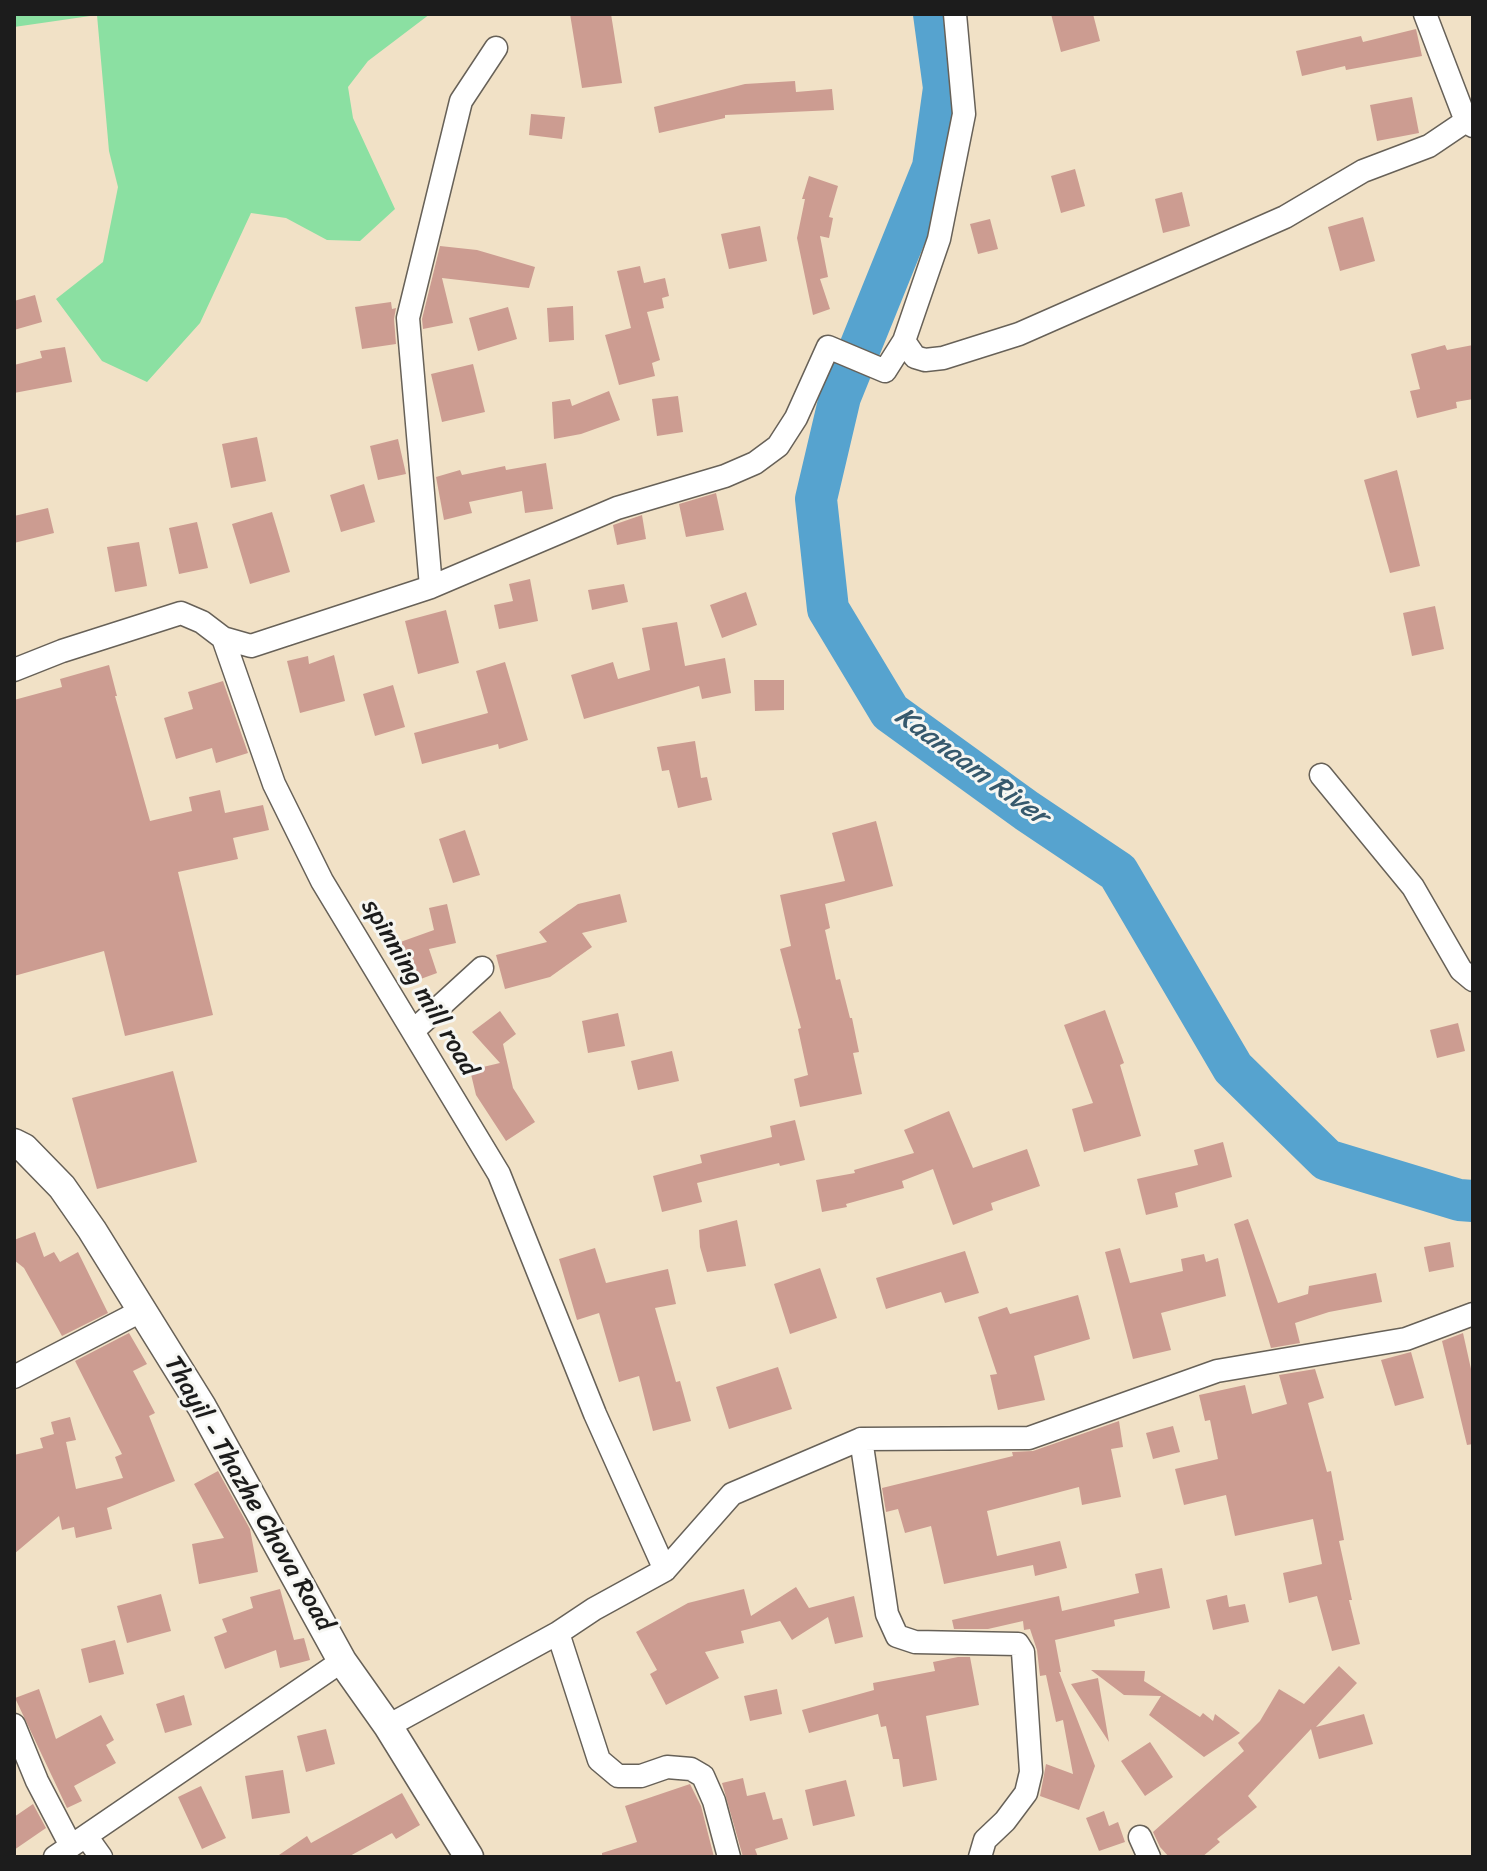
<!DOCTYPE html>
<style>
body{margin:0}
#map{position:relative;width:1487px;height:1871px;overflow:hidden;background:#f1e1c6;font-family:Sriracha,sans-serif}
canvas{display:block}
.frame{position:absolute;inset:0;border:16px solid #1c1c1c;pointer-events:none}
</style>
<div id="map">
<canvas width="1487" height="1871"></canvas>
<div class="frame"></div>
</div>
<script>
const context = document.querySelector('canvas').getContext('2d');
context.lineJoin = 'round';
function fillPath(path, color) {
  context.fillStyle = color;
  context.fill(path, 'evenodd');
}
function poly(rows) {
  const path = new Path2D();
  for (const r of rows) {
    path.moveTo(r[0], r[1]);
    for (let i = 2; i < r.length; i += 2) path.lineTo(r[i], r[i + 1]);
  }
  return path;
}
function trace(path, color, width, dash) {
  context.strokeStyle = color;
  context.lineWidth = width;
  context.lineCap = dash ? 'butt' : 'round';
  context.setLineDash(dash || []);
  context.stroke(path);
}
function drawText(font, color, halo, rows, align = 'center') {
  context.font = font + ' Sriracha,sans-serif';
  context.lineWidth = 6;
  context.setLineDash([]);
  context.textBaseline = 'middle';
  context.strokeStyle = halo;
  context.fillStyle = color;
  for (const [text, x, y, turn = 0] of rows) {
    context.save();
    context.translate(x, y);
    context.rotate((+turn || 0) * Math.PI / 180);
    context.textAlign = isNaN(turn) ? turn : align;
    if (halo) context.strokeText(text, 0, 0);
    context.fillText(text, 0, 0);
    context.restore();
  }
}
fillPath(poly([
 [14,14,430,14,368,61,348,87,353,118,395,209,360,241,327,240,286,218,251,213,200,323,147,382,102,361,56,299,103,262,118,187,109,151,97,15,14,27]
]), '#8be0a2');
trace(poly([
 [934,14,944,88,933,167,840,397,816,499,828,609,890,712,1027,811,1118,872,1233,1068,1327,1160,1459,1200,1473,1201]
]), '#56a3cf', 42);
fillPath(poly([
 [570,14,611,14,622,83,582,88],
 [1051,14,1093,14,1100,41,1061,52],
 [1416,29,1422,56,1346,70,1345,66,1302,76,1296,51,1361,36,1363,42],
 [795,81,796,92,832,89,834,110,725,115,725,118,659,133,654,107,745,84],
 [1412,97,1419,133,1377,141,1370,105],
 [531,114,565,117,562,139,529,135],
 [1075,169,1085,206,1061,213,1051,176],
 [809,176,838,186,829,217,833,218,829,238,820,236,828,277,820,279,830,309,813,315,797,238,805,199,802,199],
 [1182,192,1190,226,1163,233,1155,199],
 [1363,217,1375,261,1340,271,1328,227],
 [990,219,998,249,978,254,970,224],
 [760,226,767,261,729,269,721,234],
 [440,246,477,250,535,267,529,288,442,278,453,323,423,329,422,319],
 [640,266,644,283,665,278,669,296,662,298,664,308,647,312,660,360,652,363,655,376,619,385,605,335,631,328,617,271],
 [35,295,42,322,14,330,14,301],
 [391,302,392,309,396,308,394,319,396,344,362,349,355,307],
 [573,306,574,340,549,342,547,308],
 [508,307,517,339,478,351,469,318],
 [1445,345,1447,350,1473,345,1473,399,1456,402,1457,408,1417,418,1410,391,1420,389,1411,354],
 [65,347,72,382,14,393,14,365,42,358,40,351],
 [473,364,485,412,442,422,431,374],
 [609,391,620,420,581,434,554,439,552,402,570,399,572,406],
 [678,396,683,432,657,436,652,399],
 [257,437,266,481,231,488,222,444],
 [398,439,406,474,378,480,370,446],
 [546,463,553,509,525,513,522,491,469,502,472,513,444,520,436,477,460,470,462,475,505,466,506,470],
 [1397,470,1420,566,1390,573,1364,480],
 [364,484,375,522,341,532,330,495],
 [716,493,724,530,686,537,679,504],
 [48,508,54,533,14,543,14,516],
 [272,512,290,572,250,584,232,524],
 [642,515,646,539,617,545,613,525],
 [197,522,208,568,179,574,169,528],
 [139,542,147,586,115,592,107,547],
 [530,579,538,621,499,629,494,605,513,601,509,584],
 [624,584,628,602,592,610,588,590],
 [746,592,757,625,722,638,710,605],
 [1435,606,1444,649,1412,656,1403,613],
 [446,610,459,663,418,674,405,621],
 [677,622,685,666,725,658,731,693,702,699,699,686,584,719,571,675,613,662,618,679,650,670,642,628],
 [334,655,345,701,300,713,287,661,308,656,309,664],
 [505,662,528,740,499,749,498,744,422,764,414,733,488,713,476,671],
 [109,665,117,696,115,696,150,821,192,811,189,797,220,790,225,813,263,805,269,830,233,838,238,859,178,872,213,1015,125,1036,104,951,14,976,14,700,62,687,60,679],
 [754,680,784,680,784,710,755,711],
 [223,681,248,753,216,763,212,748,176,759,164,718,193,709,188,692],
 [393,685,405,727,375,736,363,694],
 [695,741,701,778,707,777,712,800,678,808,669,770,662,771,657,747],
 [876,821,893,886,825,904,830,928,825,930,836,980,840,979,850,1018,852,1018,859,1052,853,1053,862,1094,800,1107,794,1079,808,1075,798,1029,801,1028,780,949,791,946,780,895,845,881,832,833],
 [465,830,480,875,453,883,439,839],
 [620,894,627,922,582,933,592,947,550,977,505,989,496,955,547,942,539,932,578,904],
 [447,904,456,943,429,949,437,973,407,984,392,945,434,930,429,908],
 [1105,1010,1124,1063,1120,1065,1141,1136,1084,1152,1072,1109,1093,1103,1064,1025],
 [500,1011,516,1034,503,1044,513,1088,535,1122,506,1141,476,1095,470,1070,500,1063,472,1032],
 [618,1013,625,1046,588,1053,582,1021],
 [1458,1023,1465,1051,1437,1058,1430,1030],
 [672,1051,679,1081,638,1090,631,1061],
 [173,1071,197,1162,97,1189,72,1098],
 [949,1111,973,1168,1027,1149,1040,1186,991,1203,993,1210,953,1225,933,1169,902,1181,904,1188,846,1204,847,1207,822,1212,816,1180,855,1173,854,1170,914,1153,904,1130],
 [795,1120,805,1160,780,1166,779,1163,697,1183,702,1202,662,1212,653,1176,702,1163,700,1155,772,1137,770,1126],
 [1223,1142,1232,1177,1175,1193,1178,1207,1146,1215,1137,1179,1198,1165,1194,1150],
 [1248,1219,1278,1303,1308,1294,1309,1286,1376,1273,1382,1302,1329,1312,1295,1323,1300,1343,1271,1348,1234,1224],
 [737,1220,746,1266,707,1272,700,1247,699,1230],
 [35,1232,44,1257,54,1252,60,1262,78,1252,108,1313,62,1336,24,1268,14,1260,14,1240],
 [1450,1242,1454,1267,1429,1272,1424,1247],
 [595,1248,606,1283,668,1269,676,1304,655,1308,676,1382,680,1381,691,1421,653,1431,639,1376,619,1382,599,1313,577,1320,559,1259],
 [1120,1248,1130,1283,1183,1271,1181,1259,1204,1254,1206,1262,1218,1258,1226,1296,1161,1313,1171,1350,1133,1359,1105,1252],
 [965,1251,979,1293,945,1303,941,1292,886,1309,876,1278],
 [820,1268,837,1318,790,1334,774,1284],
 [1078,1295,1090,1339,1034,1356,1045,1400,998,1410,990,1375,997,1374,978,1317,1007,1307,1010,1314],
 [129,1333,147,1364,133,1371,155,1413,149,1416,175,1481,107,1508,112,1529,76,1538,74,1527,62,1530,59,1516,14,1554,14,1455,43,1448,40,1438,54,1434,51,1422,70,1417,76,1440,66,1442,76,1489,123,1478,115,1457,122,1454,75,1361],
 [1463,1333,1473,1378,1473,1444,1467,1445,1442,1341],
 [1411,1352,1424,1398,1395,1406,1381,1360],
 [778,1367,792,1409,729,1429,716,1387],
 [1315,1369,1324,1398,1308,1403,1327,1472,1331,1471,1344,1540,1339,1541,1352,1600,1349,1600,1360,1644,1332,1651,1317,1596,1289,1603,1283,1573,1322,1564,1313,1519,1235,1536,1226,1495,1184,1505,1175,1469,1218,1459,1210,1420,1205,1421,1199,1395,1245,1385,1252,1414,1287,1404,1279,1375],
 [1119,1421,1123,1447,1111,1449,1121,1497,1082,1505,1079,1487,987,1511,997,1556,1060,1541,1067,1568,1035,1576,1033,1565,944,1584,931,1526,905,1533,898,1509,886,1512,882,1488,1013,1456,1012,1452,1033,1451],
 [1173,1426,1180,1452,1153,1459,1146,1433],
 [218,1471,250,1529,258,1572,199,1584,192,1544,224,1538,194,1484],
 [1162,1568,1170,1608,1114,1620,1115,1626,1055,1640,1061,1672,1059,1672,1095,1766,1079,1810,1040,1796,1046,1764,1073,1774,1063,1720,1056,1722,1046,1675,1040,1676,1037,1650,1030,1629,1024,1630,1023,1621,988,1629,954,1629,952,1620,1059,1596,1062,1611,1139,1593,1135,1574],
 [796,1587,809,1608,854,1596,863,1637,835,1644,828,1617,792,1640,780,1621,741,1631,744,1643,705,1652,719,1678,666,1705,650,1674,657,1670,636,1632,688,1603,744,1589,751,1616],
 [280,1589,294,1640,304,1638,310,1660,280,1668,276,1650,225,1669,214,1637,227,1632,222,1619,253,1608,250,1597],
 [161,1594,171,1631,127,1643,117,1606],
 [1227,1595,1229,1607,1245,1604,1249,1622,1213,1630,1206,1600],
 [115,1640,124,1674,89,1683,81,1649],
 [958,1657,970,1657,979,1705,926,1716,937,1780,903,1787,899,1759,893,1759,886,1726,881,1727,878,1714,809,1733,802,1710,874,1690,873,1683,935,1671,933,1662],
 [1339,1666,1357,1683,1316,1727,1364,1714,1373,1744,1319,1759,1311,1729,1248,1796,1257,1807,1217,1839,1220,1842,1202,1857,1169,1857,1160,1847,1153,1832,1244,1751,1238,1743,1260,1721,1279,1689,1304,1704],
 [1091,1670,1145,1671,1144,1681,1200,1717,1203,1713,1213,1721,1215,1714,1240,1733,1204,1757,1149,1715,1161,1696,1124,1695],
 [1098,1678,1109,1742,1071,1684],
 [39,1689,56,1739,101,1715,114,1740,106,1745,116,1763,74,1786,82,1801,67,1808,15,1698],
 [777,1689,782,1714,750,1721,744,1696],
 [184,1695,192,1725,165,1733,156,1704],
 [326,1729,335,1764,306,1772,297,1736],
 [1150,1742,1173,1777,1145,1796,1121,1761],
 [283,1770,290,1813,252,1819,245,1776],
 [743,1778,747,1796,765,1792,773,1820,782,1818,788,1839,755,1849,758,1857,743,1857,722,1783],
 [846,1780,855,1816,813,1826,805,1790],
 [690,1784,701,1806,714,1857,602,1857,602,1853,637,1842,625,1806],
 [201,1786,226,1838,202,1849,178,1797],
 [402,1793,420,1825,396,1839,392,1833,348,1857,276,1857,307,1836,311,1843],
 [33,1804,46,1828,14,1850,14,1817],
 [1104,1811,1109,1826,1118,1822,1125,1842,1099,1851,1086,1818]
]), '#cc9c91');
const minor = poly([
 [1425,14,1466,121,1473,126],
 [904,341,915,357,925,360,943,358,1019,334,1285,217,1363,171,1429,146,1466,121],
 [431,587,408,318,461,101,496,48],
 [223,638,251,646,431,587,617,508,725,476,755,463,778,446,796,418,828,347,885,371,904,341,939,239,964,114,955,14],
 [14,670,62,651,181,613,202,622,223,638,274,784,322,881,499,1174,595,1414,665,1570],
 [1321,775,1413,887,1461,970,1473,980],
 [413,1031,482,968],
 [14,1377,141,1311],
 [861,1439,887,1614,897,1636,915,1642,1018,1644,1023,1652,1031,1772,1026,1793,1005,1821,985,1840,980,1857],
 [558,1633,599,1760,618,1776,641,1776,667,1767,691,1769,703,1776,714,1801,729,1857],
 [14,1725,37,1781,71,1846],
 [388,1726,558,1633,594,1609,665,1570,732,1494,861,1439,1029,1438,1217,1371,1406,1339,1473,1314],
 [86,1836,101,1857],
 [1140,1837,1149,1857],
 [55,1857,342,1661]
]);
const tertiary = poly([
 [14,1143,24,1148,62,1187,92,1230,202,1407,342,1661,388,1726,469,1857]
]);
trace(minor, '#676158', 25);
trace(tertiary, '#676158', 31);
trace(minor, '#fff', 22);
trace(tertiary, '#fff', 28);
drawText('26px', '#1c1c1c', '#f6f6f2', [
 ["spinning mill road",419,988,59],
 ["Thayil - Thazhe Chova Road",248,1494,60]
]);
drawText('italic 28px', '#36596d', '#f6f6f2', [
 ["Kaanaam River",971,767,36]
]);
</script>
